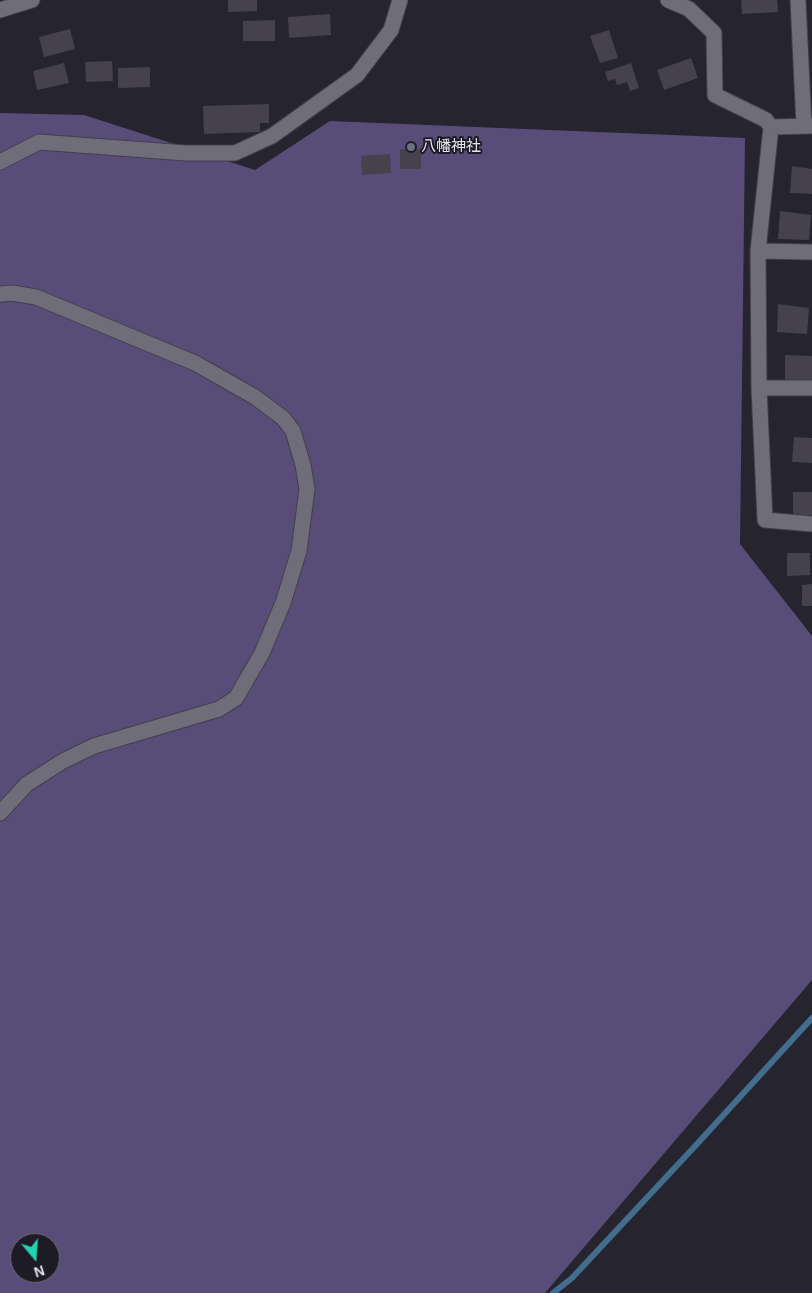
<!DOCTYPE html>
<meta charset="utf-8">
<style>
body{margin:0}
#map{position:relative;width:812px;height:1293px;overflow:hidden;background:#26242f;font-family:Arial,sans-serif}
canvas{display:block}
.north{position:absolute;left:10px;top:1233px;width:50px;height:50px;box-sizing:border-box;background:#1d1b25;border:1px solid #6d6b74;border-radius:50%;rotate:162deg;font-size:14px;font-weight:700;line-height:20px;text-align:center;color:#e5e3eb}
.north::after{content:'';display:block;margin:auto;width:18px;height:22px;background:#1fd5b0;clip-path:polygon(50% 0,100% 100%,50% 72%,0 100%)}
</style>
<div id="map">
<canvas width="812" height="1293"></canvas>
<div class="north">N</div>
</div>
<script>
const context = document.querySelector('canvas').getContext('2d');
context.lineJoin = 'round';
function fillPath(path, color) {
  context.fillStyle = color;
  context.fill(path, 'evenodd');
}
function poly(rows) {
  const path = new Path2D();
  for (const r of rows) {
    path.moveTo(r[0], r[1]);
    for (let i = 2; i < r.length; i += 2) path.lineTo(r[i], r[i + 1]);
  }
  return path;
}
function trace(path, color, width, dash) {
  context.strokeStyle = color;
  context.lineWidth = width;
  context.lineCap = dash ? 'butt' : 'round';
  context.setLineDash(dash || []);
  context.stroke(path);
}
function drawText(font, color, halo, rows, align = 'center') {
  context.font = font + ' Arial,"Noto Sans JP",sans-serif';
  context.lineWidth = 4;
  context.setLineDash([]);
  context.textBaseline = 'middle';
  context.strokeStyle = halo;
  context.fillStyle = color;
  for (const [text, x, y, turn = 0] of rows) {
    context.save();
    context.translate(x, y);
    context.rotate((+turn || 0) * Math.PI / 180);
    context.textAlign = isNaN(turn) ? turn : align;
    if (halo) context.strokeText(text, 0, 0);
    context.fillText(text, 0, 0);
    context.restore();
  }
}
fillPath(poly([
 [0,113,84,115,255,170,330,121,745,138,740,544,812,636,812,980,545,1293,0,1293],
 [20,1243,50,1243,50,1273,20,1273]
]), '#584d78');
trace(poly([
 [553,1293,572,1278,697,1144,812,1018]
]), '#426d8d', 6);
fillPath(poly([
 [228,0,257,0,257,11,228,12],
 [741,0,777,0,778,12,742,14],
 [330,14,331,35,289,38,288,17],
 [275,20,275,41,243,41,243,21],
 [70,29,75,49,44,57,39,37],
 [609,30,618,58,600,63,590,36],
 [691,58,698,78,664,90,657,70],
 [112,61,113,81,86,82,85,62],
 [64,63,69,83,37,90,33,71],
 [631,63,639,88,630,91,627,82,617,85,615,79,608,81,605,72],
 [150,67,150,87,118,88,118,68],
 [269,104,269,123,260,123,260,132,204,134,203,106],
 [400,149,421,149,421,169,400,169],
 [390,154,391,173,362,175,361,156],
 [792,166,812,169,812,194,790,193],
 [780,211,811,215,809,240,778,239],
 [778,304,809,308,807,334,777,332],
 [785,355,812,356,812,382,785,381],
 [794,437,812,438,812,463,792,462],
 [793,492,812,492,812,515,793,515],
 [787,553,810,553,810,575,787,576],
 [812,584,812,606,802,606,802,585]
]), '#45424e');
const minor = poly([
 [668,0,689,9,714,33,715,95,766,120,771,127,758,251,759,388,765,520,812,524],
 [798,0,804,126],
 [0,10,32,0],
 [771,127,812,126],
 [0,162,39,142,186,153,235,153,272,136,357,75,391,30,400,0],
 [758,251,812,252],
 [0,294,12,293,36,297,195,363,255,397,283,418,293,431,303,465,307,489,299,551,283,603,262,653,236,698,219,709,94,746,63,761,27,784,0,813],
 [759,388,812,388]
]);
trace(minor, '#42404a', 17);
trace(minor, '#706d7a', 15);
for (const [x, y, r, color] of [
 [411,147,5,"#6b7280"]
]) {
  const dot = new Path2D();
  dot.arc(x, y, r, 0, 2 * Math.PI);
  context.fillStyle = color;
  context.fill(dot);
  trace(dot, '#1d1b25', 2);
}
drawText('15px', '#e5e3eb', '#1d1b25', [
 ["八幡神社",421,147]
], 'left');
</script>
